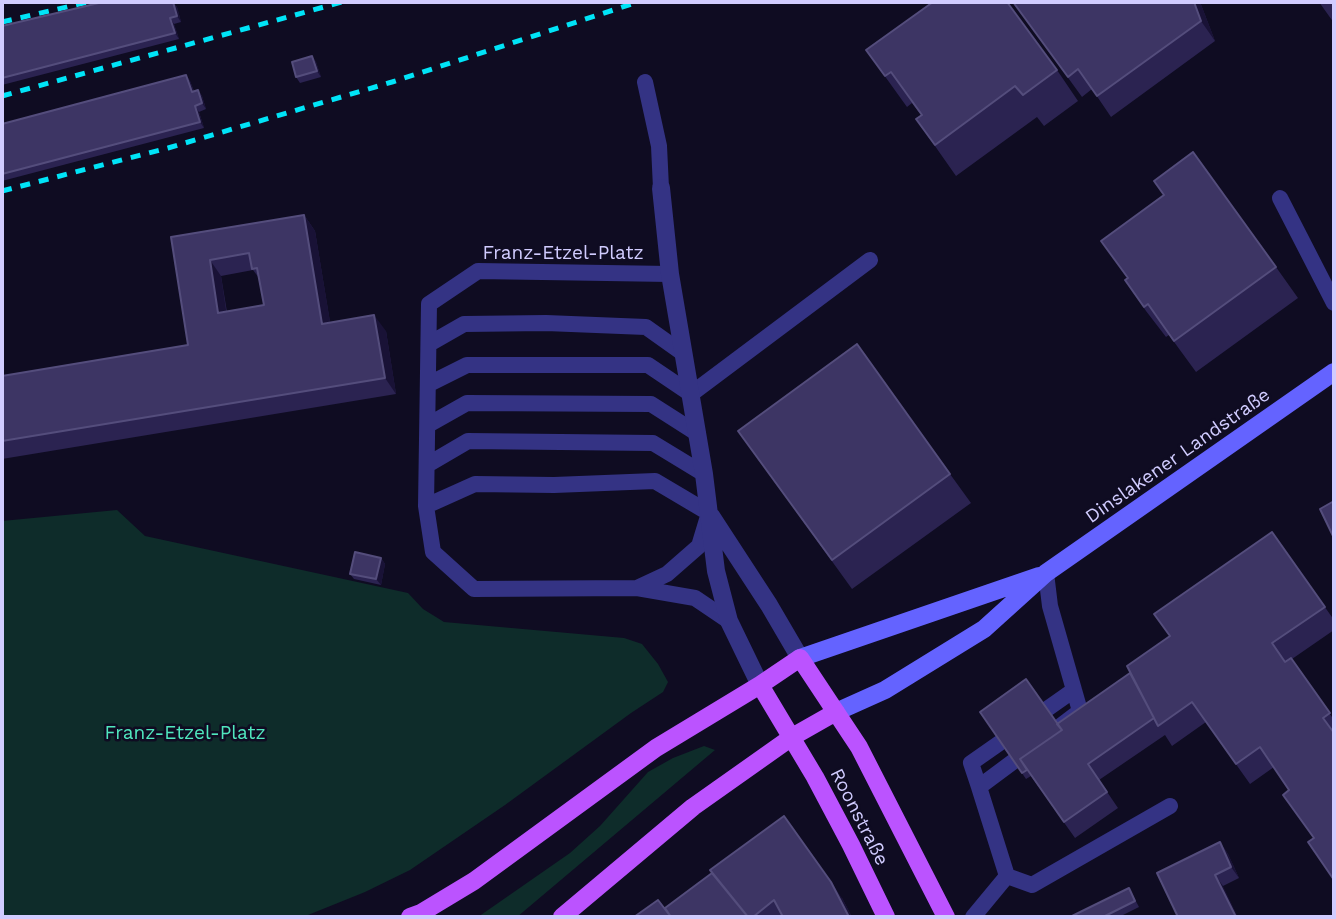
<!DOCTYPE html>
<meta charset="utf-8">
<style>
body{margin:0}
#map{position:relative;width:1336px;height:919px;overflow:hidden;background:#0f0c22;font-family:"Work Sans",sans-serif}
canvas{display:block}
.frame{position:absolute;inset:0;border:4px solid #d1ccff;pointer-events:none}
</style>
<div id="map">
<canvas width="1336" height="919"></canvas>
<div class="frame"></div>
</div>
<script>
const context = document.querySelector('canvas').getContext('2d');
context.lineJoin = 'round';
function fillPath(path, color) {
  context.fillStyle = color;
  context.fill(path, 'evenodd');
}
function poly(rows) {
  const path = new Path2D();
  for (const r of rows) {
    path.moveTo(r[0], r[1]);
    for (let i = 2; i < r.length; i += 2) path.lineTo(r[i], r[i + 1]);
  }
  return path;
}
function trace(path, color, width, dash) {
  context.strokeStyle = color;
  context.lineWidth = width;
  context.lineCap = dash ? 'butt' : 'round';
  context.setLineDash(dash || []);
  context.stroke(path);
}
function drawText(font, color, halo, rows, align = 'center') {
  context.font = font + ' "Work Sans",sans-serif';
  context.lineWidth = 5;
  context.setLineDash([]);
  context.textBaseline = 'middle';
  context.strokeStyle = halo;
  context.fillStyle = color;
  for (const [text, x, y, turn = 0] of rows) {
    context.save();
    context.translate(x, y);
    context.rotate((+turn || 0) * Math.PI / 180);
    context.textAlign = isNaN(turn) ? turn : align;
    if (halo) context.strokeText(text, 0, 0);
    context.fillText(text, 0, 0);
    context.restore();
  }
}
fillPath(poly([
 [117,510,145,536,408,593,423,609,444,622,624,638,642,644,658,664,668,682,663,692,631,713,505,805,410,870,365,892,308,915,300,917,2,917,2,521],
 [704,746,715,750,517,917,478,917,570,853,600,826,648,772,673,758]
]), '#0e2c2a');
trace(poly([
 [645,82,659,146,661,188],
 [1280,198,1334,303],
 [670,274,478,271,429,304,426,506,433,552,474,589,637,588,695,598,729,621],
 [429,344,464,324,546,323,646,327,684,354],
 [429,384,467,365,648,365,691,394,870,260],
 [428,425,467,403,651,404,698,434],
 [427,465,468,441,653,443,704,474],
 [426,506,475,484,554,485,655,481,709,513,699,546,667,574,637,588],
 [1046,573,1050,606,1080,711,1059,727],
 [1047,709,1074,690],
 [979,787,971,763,1001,742],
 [1007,876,1032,885,1170,806],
 [973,917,1007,876,979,787,1014,761]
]), '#343384', 16);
trace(poly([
 [661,188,670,274,704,474,716,571,729,621,760,685],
 [711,516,769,605,800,658]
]), '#343384', 18);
trace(poly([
 [800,658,1039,576],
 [836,712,885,690,984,629,1046,573,1334,372]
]), '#6463ff', 18);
trace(poly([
 [760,685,815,777,851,845,886,917],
 [410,917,421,913,474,881,656,748,760,685,800,658,859,747,946,917],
 [562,917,693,807,792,737,836,712]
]), '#bb53ff', 18);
trace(poly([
 [2,22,88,2],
 [2,96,342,2],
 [2,191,168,148,392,82,638,2]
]), '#00e4f7', 5, [10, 9]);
fillPath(poly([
 [103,2,173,2,177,7,181,22,174,24,179,39,2,85,2,26],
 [1013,2,1200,2,1215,41,1111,117,1092,89,1082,97],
 [1319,2,1334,2,1334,23],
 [866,50,1057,70,1078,101,1044,126,1037,117,956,176,916,119,921,115,912,103,907,107],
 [312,56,316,62,321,77,300,83,296,77],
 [186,75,190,81,194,91,198,90,202,96,206,109,199,112,204,128,2,181,2,124],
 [304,215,315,231,330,322,386,331,396,394,2,459,2,376,188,345,171,237],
 [253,270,259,278,264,305,227,312,221,276],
 [1101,241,1276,267,1298,298,1196,372,1169,335,1166,337,1146,311,1125,280,1128,278],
 [738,431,950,474,971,503,852,589],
 [1272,532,1334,620,1334,630,1292,659,1334,720,1334,880,1289,790,1274,767,1250,784,1206,722,1172,746,1165,735,1099,780,1118,808,1075,838,1031,776,1026,779,980,712,1061,728,1130,673,1170,636],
 [381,558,385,564,381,585,354,579,350,574],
 [1220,842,1228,854,1239,878,1223,886,1157,873],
 [712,873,842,898,852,917,634,917,665,908],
 [1129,888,1139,907,1119,917,1070,917]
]), '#2b2351');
fillPath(poly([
 [173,2,177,7,181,22,177,16],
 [1194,2,1200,2,1215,41,1201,21],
 [170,18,174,24,179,39,175,33],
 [312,56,316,62,321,77,317,71],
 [186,75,190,81,196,98,192,92],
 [198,90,202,96,206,109,202,103],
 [195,106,199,112,204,128,200,122],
 [304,215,315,231,333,340,322,324],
 [210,260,221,276,229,330,218,313],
 [374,315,386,331,396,394,385,378],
 [381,558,385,564,381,585,376,579],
 [1220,842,1228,854,1239,878,1231,867],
 [1215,875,1223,886,1238,917,1236,917],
 [831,882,842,898,852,917,849,917]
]), '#191236');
const building = poly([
 [103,2,166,2,166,3,173,2,177,16,170,18,175,33,2,78,2,26,103,2],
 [933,2,1007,2,1057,70,1023,95,1015,86,935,145,916,119,922,115,891,72,885,76,866,50,933,2],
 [1013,2,1194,2,1201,21,1097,96,1078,69,1068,77,1013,2],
 [312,56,317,71,296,77,292,62,312,56],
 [186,75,192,92,198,90,202,103,195,106,200,122,2,174,2,124,186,75],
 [1193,152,1276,267,1174,341,1148,304,1144,307,1125,280,1128,278,1101,241,1164,195,1154,181,1193,152],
 [304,215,322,324,374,315,385,378,2,441,2,376,188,345,171,237,304,215],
 [249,253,252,269,257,268,264,305,218,313,210,260,249,253],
 [857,344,950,474,832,560,738,431,857,344],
 [1334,501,1334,536,1333,536,1320,509,1334,501],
 [1272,532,1325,607,1272,643,1285,662,1291,658,1330,713,1323,718,1334,733,1334,880,1308,842,1314,838,1283,795,1289,790,1260,747,1236,764,1192,702,1158,726,1127,666,1170,636,1154,614,1272,532],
 [355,552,381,558,376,579,350,574,355,552],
 [1130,673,1154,718,1088,764,1107,792,1064,822,1020,759,1062,730,1057,724,1130,673],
 [1026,679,1062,730,1020,759,1027,770,1022,773,980,712,1026,679],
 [784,816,831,882,849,917,783,917,774,900,753,917,748,917,710,870,784,816],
 [1220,842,1231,867,1215,875,1236,917,1178,917,1157,873,1220,842],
 [712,873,748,917,671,917,665,908,712,873],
 [1129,888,1135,901,1103,917,1070,917,1129,888],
 [658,900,671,917,634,917,658,900]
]);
fillPath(building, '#3d3564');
trace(building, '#544d7c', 2);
drawText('19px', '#d1ccff', '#0f0c22', [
 ["Franz-Etzel-Platz",563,253],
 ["Dinslakener Landstraße",1178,456,-35],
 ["Roonstraße",859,817,63]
]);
drawText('19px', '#50e7be', '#0f0c22', [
 ["Franz-Etzel-Platz",185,733]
]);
</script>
